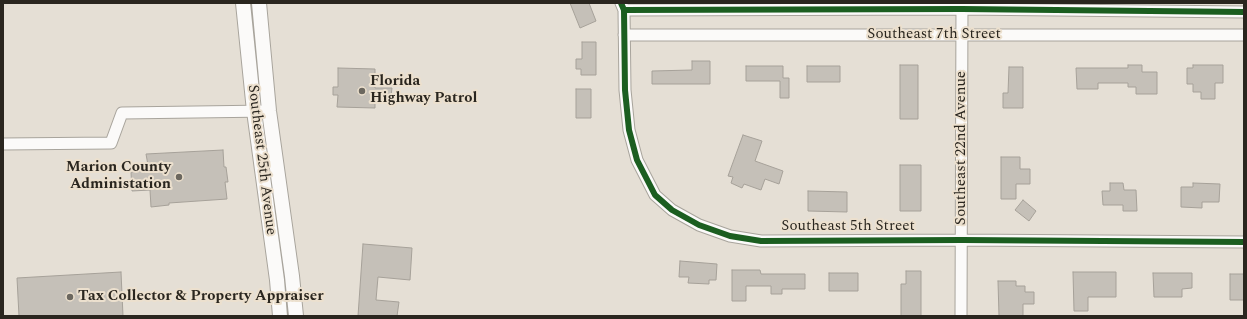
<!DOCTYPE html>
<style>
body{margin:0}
#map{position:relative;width:1247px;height:319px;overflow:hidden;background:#e5dfd5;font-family:Spectral,serif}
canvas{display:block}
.frame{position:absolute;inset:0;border:4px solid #2a261f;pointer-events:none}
</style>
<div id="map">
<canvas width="1247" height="319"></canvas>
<div class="frame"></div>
</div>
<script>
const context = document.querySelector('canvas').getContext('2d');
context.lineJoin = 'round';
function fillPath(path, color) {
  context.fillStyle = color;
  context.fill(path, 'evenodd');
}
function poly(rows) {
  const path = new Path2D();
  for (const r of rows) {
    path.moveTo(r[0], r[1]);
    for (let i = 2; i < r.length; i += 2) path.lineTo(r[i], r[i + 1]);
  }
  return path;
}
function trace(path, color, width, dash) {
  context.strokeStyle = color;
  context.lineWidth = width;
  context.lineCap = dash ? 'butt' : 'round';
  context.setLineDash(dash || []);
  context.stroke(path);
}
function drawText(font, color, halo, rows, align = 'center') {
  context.font = font + ' Spectral,serif';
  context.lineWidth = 4;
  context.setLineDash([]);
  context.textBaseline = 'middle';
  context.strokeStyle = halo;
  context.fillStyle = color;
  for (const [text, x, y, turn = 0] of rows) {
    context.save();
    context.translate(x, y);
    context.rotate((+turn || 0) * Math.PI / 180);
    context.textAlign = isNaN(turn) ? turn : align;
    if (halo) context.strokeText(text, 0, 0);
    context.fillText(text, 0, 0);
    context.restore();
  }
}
const building = poly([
 [570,3,589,3,596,21,580,28,570,3],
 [582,42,596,42,596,75,581,75,581,69,576,69,576,59,582,59,582,42],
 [692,61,710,61,710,84,652,84,652,71,692,70,692,61],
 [900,65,918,65,918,119,900,119,900,65],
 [1128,65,1142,65,1142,72,1157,72,1157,94,1136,94,1136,87,1128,87,1128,83,1098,83,1098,89,1077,89,1076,68,1128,68,1128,65],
 [1193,65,1223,65,1223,83,1215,83,1215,99,1201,99,1201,92,1193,92,1193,84,1187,84,1187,68,1193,68,1193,65],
 [746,66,783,66,783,78,789,78,789,98,780,98,780,81,746,81,746,66],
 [807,66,840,66,840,82,807,82,807,66],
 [1009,67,1023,67,1023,108,1003,108,1003,93,1008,93,1009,67],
 [338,68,375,69,375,88,392,88,391,96,375,96,375,108,337,107,338,95,333,95,333,87,338,87,338,68],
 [576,89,591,89,591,118,576,118,576,89],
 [743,135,762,141,755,161,783,171,779,184,765,179,761,190,744,184,742,188,731,183,733,177,728,176,743,135],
 [223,150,224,167,226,167,228,182,225,182,227,199,169,203,169,205,151,207,150,190,132,191,131,172,149,171,146,154,223,150],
 [1001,157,1020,157,1020,169,1030,169,1030,184,1016,184,1016,199,1001,199,1001,157],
 [900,165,921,165,921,211,900,211,900,165],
 [1110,183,1123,183,1124,190,1136,190,1137,211,1123,211,1123,205,1103,205,1102,191,1110,191,1110,183],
 [1193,183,1220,184,1219,202,1202,202,1202,208,1181,207,1181,187,1193,187,1193,183],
 [808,191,847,192,847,212,808,211,808,191],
 [1023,200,1036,211,1029,221,1015,210,1023,200],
 [363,244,412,248,410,280,378,277,376,300,399,302,397,316,358,316,363,244],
 [680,261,717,264,716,280,709,280,709,284,688,283,689,277,679,277,680,261],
 [732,270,760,270,761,274,805,274,805,289,782,289,782,294,771,294,771,286,746,286,746,301,732,301,732,270],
 [906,271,921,271,921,316,901,316,901,284,906,284,906,271],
 [121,272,123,316,19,316,17,278,121,272],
 [1073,272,1116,272,1116,297,1088,297,1088,311,1074,311,1073,272],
 [829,273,858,273,858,291,829,291,829,273],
 [1153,273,1192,273,1192,288,1182,289,1182,297,1154,297,1153,273],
 [1230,274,1244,274,1244,300,1230,300,1230,274],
 [998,281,1016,281,1016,286,1025,286,1025,292,1034,292,1034,304,1023,304,1023,316,999,316,998,281]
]);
fillPath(building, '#c5c0b8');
trace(building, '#a6a199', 1);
const minor = poly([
 [621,3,624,10,625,90,629,130,637,160,655,195,672,210,699,225,730,236,761,241,962,240,1244,242],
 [624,10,962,9,1244,12],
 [624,35,1244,35],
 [3,144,111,143,122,113,269,111],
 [961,316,962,3]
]);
const major = poly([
 [243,3,254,111,277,280,280,316],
 [259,3,269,111,292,276,296,316]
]);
trace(minor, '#a8a49c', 13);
trace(major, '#a8a49c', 16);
trace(minor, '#fbfaf9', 11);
trace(major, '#fbfaf9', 14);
trace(poly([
 [621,3,624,10,625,90,629,130,637,160,655,195,672,210,699,225,730,236,761,241,962,240,1244,242],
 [624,10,962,9,1244,12]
]), '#1b5e20', 6);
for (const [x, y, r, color] of [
 [362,91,4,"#6b675f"],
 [179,177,4,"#6b675f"],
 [70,297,4,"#6b675f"]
]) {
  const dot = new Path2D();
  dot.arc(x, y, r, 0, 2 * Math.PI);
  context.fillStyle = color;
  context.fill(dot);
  trace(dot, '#ece0ce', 1.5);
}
drawText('15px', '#2a261f', '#ece0ce', [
 ["Southeast 7th Street",934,35],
 ["Southeast 22nd Avenue",962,148,-90],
 ["Southeast 25th Avenue",261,160,83],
 ["Southeast 5th Street",848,227]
]);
drawText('bold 15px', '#2a261f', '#ece0ce', [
 ["Florida",370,82],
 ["Highway Patrol",370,99],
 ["Marion County",171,168,"right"],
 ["Administation",171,185,"right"],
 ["Tax Collector & Property Appraiser",78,297]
], 'left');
</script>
